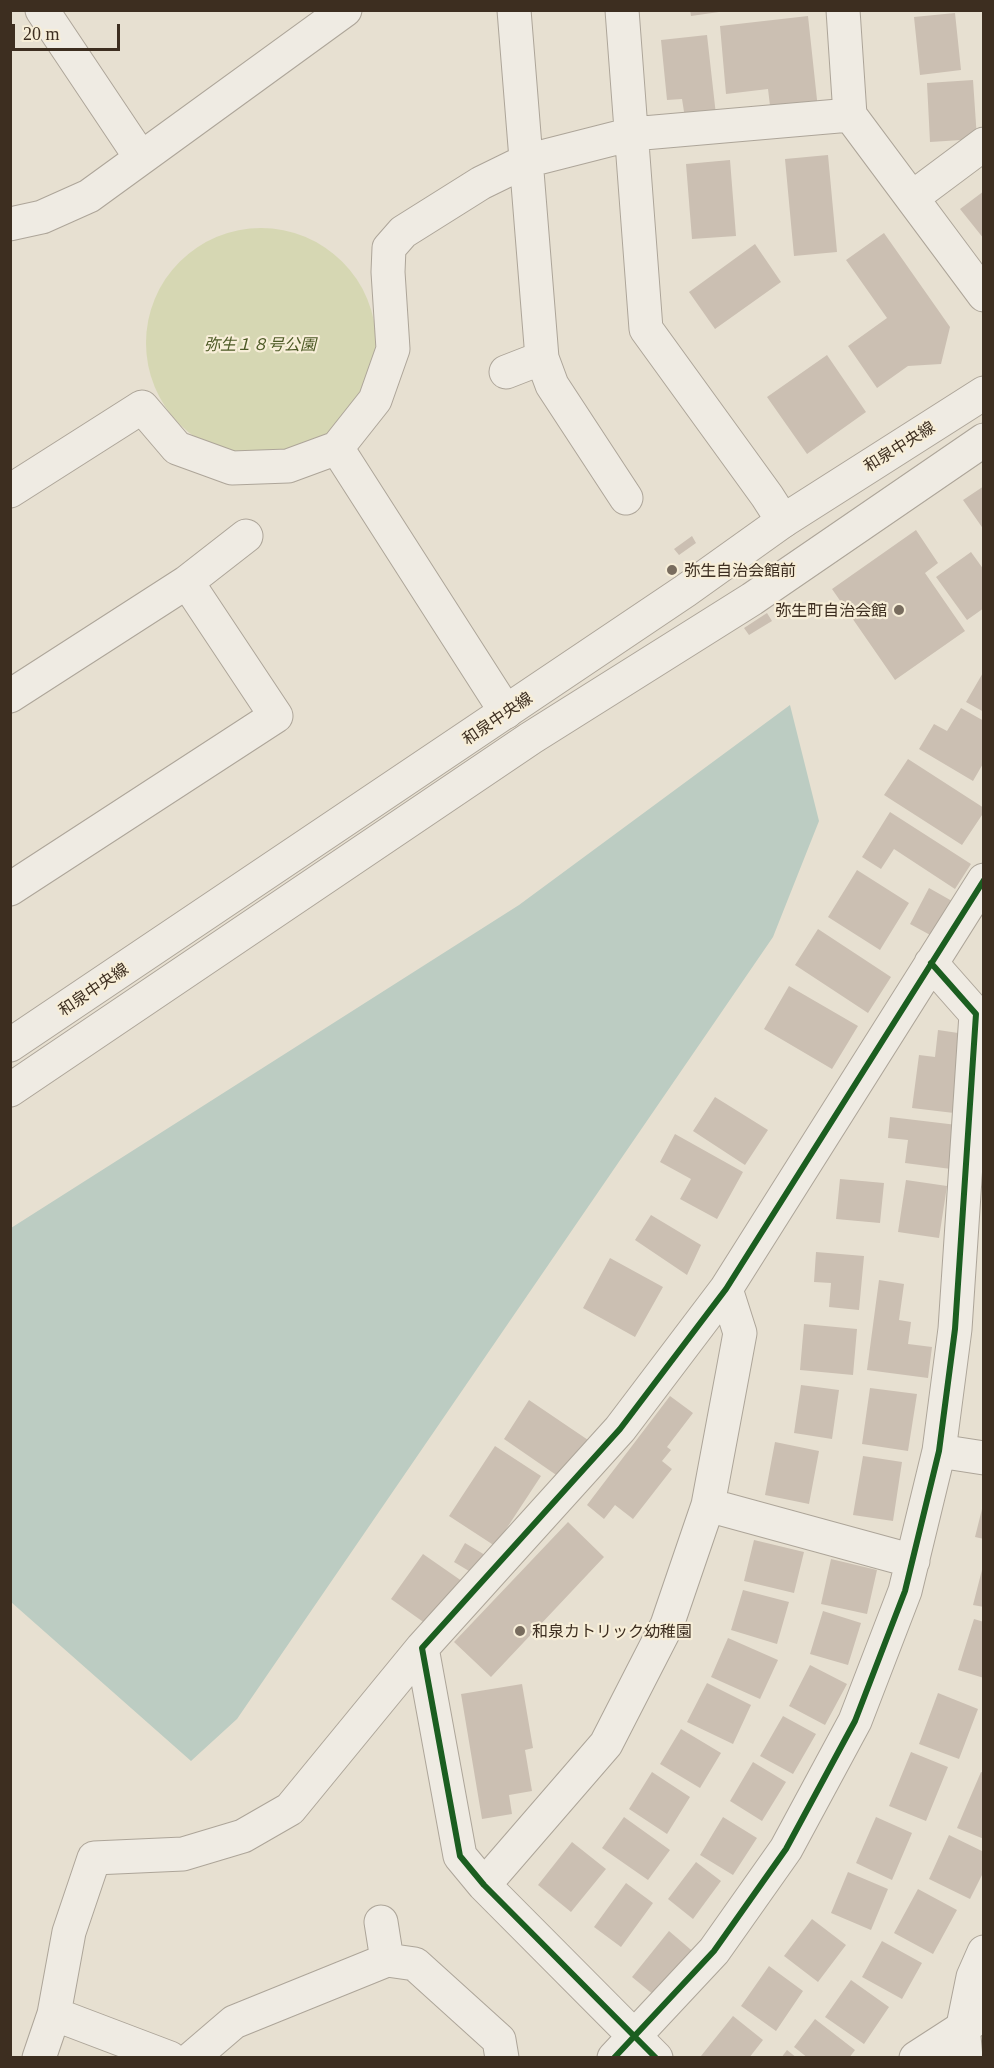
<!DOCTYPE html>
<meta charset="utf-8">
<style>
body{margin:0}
#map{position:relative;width:994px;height:2068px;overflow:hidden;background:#e7e0d1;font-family:Georgia,serif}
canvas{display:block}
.frame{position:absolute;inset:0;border:12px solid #3d2e20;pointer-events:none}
.scale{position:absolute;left:12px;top:24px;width:108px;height:27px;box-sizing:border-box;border:3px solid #3d2e20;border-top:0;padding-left:8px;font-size:18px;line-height:21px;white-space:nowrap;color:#3d2e20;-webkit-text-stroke:4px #f7eed8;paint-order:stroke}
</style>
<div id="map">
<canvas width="994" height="2068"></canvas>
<div class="frame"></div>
<div class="scale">20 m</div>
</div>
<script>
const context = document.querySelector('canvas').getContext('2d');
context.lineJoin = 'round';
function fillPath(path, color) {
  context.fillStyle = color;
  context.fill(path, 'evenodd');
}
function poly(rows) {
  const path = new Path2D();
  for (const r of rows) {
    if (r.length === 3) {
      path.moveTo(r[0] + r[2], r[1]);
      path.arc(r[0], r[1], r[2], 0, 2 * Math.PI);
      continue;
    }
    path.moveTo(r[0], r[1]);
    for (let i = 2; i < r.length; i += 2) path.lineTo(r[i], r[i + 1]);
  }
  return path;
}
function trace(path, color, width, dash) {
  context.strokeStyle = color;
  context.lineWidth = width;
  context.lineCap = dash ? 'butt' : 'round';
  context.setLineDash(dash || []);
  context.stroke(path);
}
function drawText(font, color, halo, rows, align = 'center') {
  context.font = font + ' Georgia,"Noto Sans JP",serif';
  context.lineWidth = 4.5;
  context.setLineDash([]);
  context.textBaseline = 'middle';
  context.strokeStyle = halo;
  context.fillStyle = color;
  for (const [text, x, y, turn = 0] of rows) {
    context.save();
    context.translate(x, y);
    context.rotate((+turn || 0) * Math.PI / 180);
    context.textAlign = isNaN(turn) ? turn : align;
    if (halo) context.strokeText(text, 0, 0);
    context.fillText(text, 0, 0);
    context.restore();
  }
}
fillPath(poly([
 [261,343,115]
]), '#d6d7b3');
fillPath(poly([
 [790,705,819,821,773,937,237,1719,191,1761,11,1602,11,1228,519,905]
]), '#bcccc2');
fillPath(poly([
 [690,10,719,10,719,12,691,16],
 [955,13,961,70,920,75,914,17],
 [808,16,818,109,771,114,768,89,726,94,720,26],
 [707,35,716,115,685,118,682,99,667,100,661,40],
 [973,80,977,139,930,142,927,83],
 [828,155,837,252,794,256,785,159],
 [730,160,736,236,692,239,686,164],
 [984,191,984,239,960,209],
 [884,233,950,327,941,364,908,366,877,388,848,346,887,318,846,260],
 [755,244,781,282,715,329,689,292],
 [827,355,866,412,807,454,767,397],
 [984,486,984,530,963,500],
 [916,530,938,563,925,573,965,631,895,680,832,589],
 [692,536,696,543,679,555,674,549],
 [971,552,984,570,984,608,967,620,936,577],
 [767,613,772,621,749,635,744,628],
 [984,671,984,712,966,702],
 [961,708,984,721,984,762,973,781,919,749,934,724,947,731],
 [908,759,984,808,984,812,962,845,884,795],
 [890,812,971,864,955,889,894,849,881,869,862,857],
 [857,870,909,903,880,950,828,917],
 [929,888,952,901,932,936,910,924],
 [818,929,891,977,868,1013,795,965],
 [789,986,858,1026,832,1069,764,1029],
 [938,1030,965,1034,954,1113,912,1108,919,1055,935,1057],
 [715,1097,768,1130,745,1165,693,1131],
 [890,1117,957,1125,951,1169,905,1163,908,1140,888,1138],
 [675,1134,743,1172,717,1219,680,1199,691,1179,660,1162],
 [840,1179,884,1183,880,1223,836,1219],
 [906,1180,947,1186,939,1238,898,1232],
 [651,1215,701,1245,687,1275,635,1240],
 [816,1252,864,1256,859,1310,829,1307,831,1283,814,1282],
 [610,1258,663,1287,635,1337,583,1308],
 [879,1280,904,1284,899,1320,911,1322,908,1344,932,1347,928,1378,867,1370],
 [804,1324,857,1329,853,1375,800,1370],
 [801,1385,839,1390,832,1439,794,1433],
 [870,1388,917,1394,908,1451,862,1444],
 [670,1396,693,1413,667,1447,671,1450,662,1461,672,1469,633,1519,615,1505,604,1519,587,1505],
 [529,1400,591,1442,565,1481,504,1439],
 [775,1442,819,1451,809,1504,765,1495],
 [495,1446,541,1476,495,1546,449,1516],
 [863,1456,902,1462,893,1521,853,1515],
 [983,1505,984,1505,984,1539,975,1537],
 [568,1522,604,1557,491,1677,454,1642],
 [754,1540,804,1552,794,1593,744,1581],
 [465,1543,490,1558,479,1577,454,1562],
 [423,1554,469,1586,436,1631,391,1599],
 [831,1559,877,1570,867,1614,821,1604],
 [983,1566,984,1566,984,1607,973,1605],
 [743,1590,789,1602,777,1644,731,1630],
 [823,1611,861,1623,848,1665,810,1654],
 [974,1619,984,1622,984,1678,958,1670],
 [728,1638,778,1660,760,1699,711,1677],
 [810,1665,847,1684,825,1725,789,1706],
 [707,1683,751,1705,733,1744,687,1722],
 [522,1684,533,1748,525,1750,532,1791,509,1795,512,1814,482,1819,461,1694],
 [938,1693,978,1709,959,1759,919,1744],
 [783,1716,816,1734,793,1774,760,1756],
 [681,1729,721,1753,700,1788,660,1764],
 [911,1752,948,1767,926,1821,889,1806],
 [753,1762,786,1782,762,1821,730,1801],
 [652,1772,690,1797,667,1834,629,1809],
 [981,1772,984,1773,984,1839,957,1828],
 [624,1817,670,1850,648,1880,602,1848],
 [723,1817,757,1838,733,1875,700,1855],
 [876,1817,912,1833,892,1880,856,1863],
 [949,1835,984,1852,984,1871,970,1899,929,1879],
 [572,1842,606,1869,571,1912,538,1885],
 [696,1862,721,1881,693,1919,668,1899],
 [848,1872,888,1889,871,1930,831,1913],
 [626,1883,653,1903,621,1947,594,1927],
 [918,1889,957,1910,933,1954,894,1933],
 [812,1919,846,1945,818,1982,784,1956],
 [669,1931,697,1955,660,2000,632,1977],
 [882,1941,922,1963,902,1999,862,1977],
 [769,1966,803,1991,776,2031,741,2006],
 [851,1980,889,2007,864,2044,825,2017],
 [733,2016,763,2040,749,2058,703,2058,701,2056],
 [815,2019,855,2050,849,2058,808,2058,794,2047],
 [787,2050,797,2058,781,2058]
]), '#cbbfb2');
const minor = poly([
 [42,10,141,158],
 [514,10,542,358,552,385,626,498],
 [622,10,646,329,767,496,783,521],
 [843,10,850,115,984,295],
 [913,197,984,144],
 [10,224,42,217,89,196,345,10],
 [506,372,542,358],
 [337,448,506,712],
 [10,491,142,407,177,448,232,468,288,466,337,448,375,400,393,349,388,272,389,248,403,232,481,183,526,161,632,134,850,115],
 [187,582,246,536],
 [10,696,187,582,276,716,10,889],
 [939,1451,984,1458],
 [708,1505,913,1561],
 [484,1885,606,1744,667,1625,708,1505,733,1371,740,1333,726,1289],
 [381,1922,387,1960],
 [54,2014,170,2058],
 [39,2058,54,2014,69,1932,94,1858,183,1854,243,1836,290,1809,422,1648],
 [192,2058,234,2022,387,1960,415,1964,499,2040,502,2058],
 [614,2058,714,1951,786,1849,855,1721,905,1591,939,1451,955,1329,976,1014,931,963],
 [656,2058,484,1885,460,1856,422,1648,620,1429,726,1289,984,880],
 [966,2058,963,2026,973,1977,984,1952]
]);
const tertiary = poly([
 [10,1045,685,591,783,521,984,393],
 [10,1090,531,738,752,599,984,440],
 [916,2058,984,2014]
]);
trace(minor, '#ada599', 35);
trace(tertiary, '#ada599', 35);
trace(minor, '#efebe3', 33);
trace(tertiary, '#efebe3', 33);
trace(poly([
 [614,2058,714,1951,786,1849,855,1721,905,1591,939,1451,955,1329,976,1014,931,963],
 [656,2058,484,1885,460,1856,422,1648,620,1429,726,1289,984,880]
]), '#1b5e20', 6);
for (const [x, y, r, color] of [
 [672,570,6,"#786c5e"],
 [899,610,6,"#786c5e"],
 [520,1631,6,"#786c5e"]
]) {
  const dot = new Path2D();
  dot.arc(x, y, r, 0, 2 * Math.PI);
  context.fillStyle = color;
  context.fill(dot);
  trace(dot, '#f7eed8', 2);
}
drawText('italic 16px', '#4d5a26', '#f7eed8', [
 ["弥生１８号公園",260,344]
]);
drawText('16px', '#3d2e20', '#f7eed8', [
 ["和泉中央線",899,446,-32],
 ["和泉中央線",497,718,-34],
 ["和泉中央線",93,989,-34]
]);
drawText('16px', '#3d2e20', '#f7eed8', [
 ["弥生自治会館前",684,570],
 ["弥生町自治会館",887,610,"right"],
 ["和泉カトリック幼稚園",532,1631]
], 'left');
</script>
